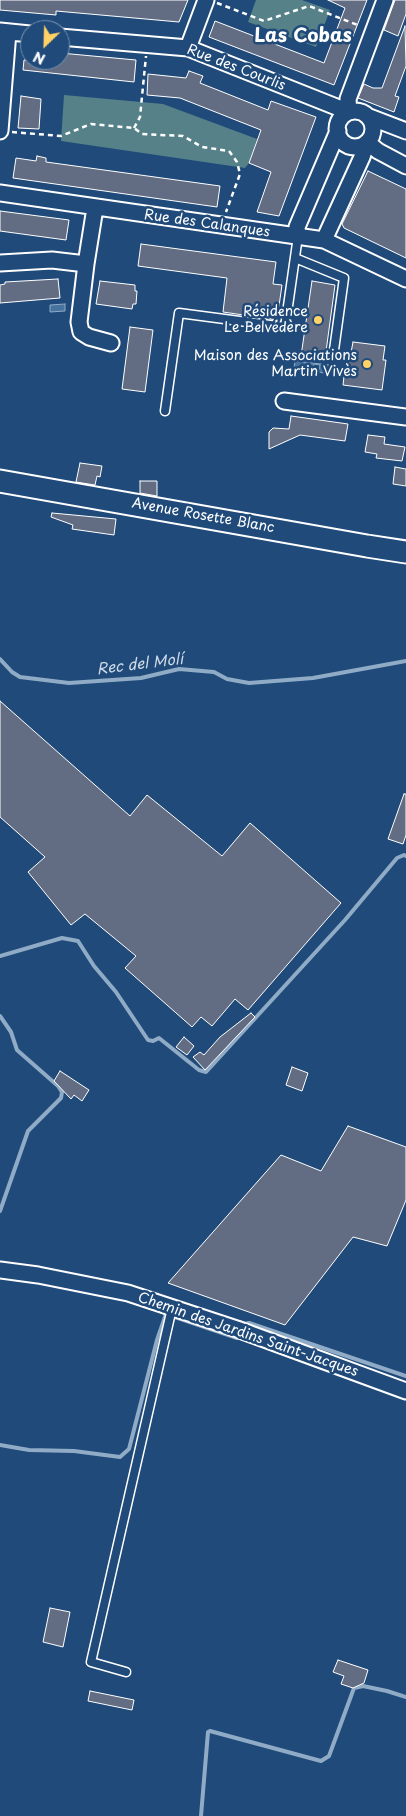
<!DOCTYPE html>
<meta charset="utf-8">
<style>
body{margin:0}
#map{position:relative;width:406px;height:1816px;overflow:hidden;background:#1f4a7a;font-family:"Playpen Sans",sans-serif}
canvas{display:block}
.north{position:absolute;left:20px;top:20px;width:50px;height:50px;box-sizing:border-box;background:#1f4a7a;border:1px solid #7992af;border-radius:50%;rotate:204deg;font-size:14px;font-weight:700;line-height:20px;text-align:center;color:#fff}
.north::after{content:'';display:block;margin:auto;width:18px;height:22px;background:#ffd166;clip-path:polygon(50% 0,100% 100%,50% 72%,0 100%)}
</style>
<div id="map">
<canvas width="406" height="1816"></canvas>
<div class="north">N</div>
</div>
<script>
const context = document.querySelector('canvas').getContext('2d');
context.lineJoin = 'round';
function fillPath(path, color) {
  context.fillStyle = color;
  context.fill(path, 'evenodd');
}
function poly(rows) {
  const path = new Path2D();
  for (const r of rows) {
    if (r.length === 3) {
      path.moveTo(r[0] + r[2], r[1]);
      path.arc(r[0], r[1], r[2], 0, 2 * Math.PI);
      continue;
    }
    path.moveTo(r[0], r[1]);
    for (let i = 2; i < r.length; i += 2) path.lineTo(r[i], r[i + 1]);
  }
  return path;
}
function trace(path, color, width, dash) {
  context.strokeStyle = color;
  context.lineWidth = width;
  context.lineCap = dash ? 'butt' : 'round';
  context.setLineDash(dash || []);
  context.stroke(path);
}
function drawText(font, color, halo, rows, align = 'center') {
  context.font = font + ' "Playpen Sans",sans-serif';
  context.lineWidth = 5;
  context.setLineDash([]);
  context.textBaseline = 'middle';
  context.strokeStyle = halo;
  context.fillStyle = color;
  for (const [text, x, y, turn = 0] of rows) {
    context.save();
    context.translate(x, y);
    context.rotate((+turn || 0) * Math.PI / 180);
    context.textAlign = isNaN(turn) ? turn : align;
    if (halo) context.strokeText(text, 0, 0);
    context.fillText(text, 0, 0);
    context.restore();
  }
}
fillPath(poly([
 [256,0,302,0,330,10,316,47,248,22],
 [64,95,163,104,257,139,249,163,245,168,61,141]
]), '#568189');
const water = poly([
 [65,304,65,311,50,312,50,305,65,304],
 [295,361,329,365,328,374,319,372,320,365,314,364,312,371,294,368,295,361]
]);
fillPath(water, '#4673a0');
trace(water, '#90abc6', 1);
trace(poly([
 [0,659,12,672,20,677,69,683,141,678,179,669,214,672,227,679,249,683,313,678,406,661],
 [0,956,62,938,78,941,94,966,116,992,148,1040,153,1041,159,1038,199,1070,206,1072,345,920,397,858,404,855,406,856],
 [0,1016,11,1032,17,1050,58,1086,62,1092,61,1098,28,1131,0,1211],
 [240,1325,249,1323,406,1376],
 [0,1445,29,1450,74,1451,120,1457,129,1449,157,1340,166,1314,237,1338],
 [201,1816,208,1732,210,1731,321,1761,329,1756,354,1688,363,1686,387,1691,406,1697]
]), '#90abc6', 4);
const building = poly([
 [0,0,188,0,179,22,56,11,56,15,0,10,0,0],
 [328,0,367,0,334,85,209,37,215,21,324,63,345,8,328,0],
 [395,0,406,0,406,14,398,36,384,30,395,0],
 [405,26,406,66,395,96,399,97,394,112,358,98,364,84,373,88,382,88,405,26],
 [60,53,136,60,134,82,23,70,24,60,60,60,60,53],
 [189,71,203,76,200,83,268,110,271,101,316,117,279,216,257,212,271,172,249,163,261,130,180,98,147,95,148,74,186,78,189,71],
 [21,96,41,99,39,129,18,128,21,96],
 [37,156,46,158,46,162,220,186,217,207,13,178,16,158,36,161,37,156],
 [368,171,406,189,406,258,344,228,342,224,368,171],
 [0,211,69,220,66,240,0,231,0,211],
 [141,244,276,262,273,284,282,285,277,320,223,312,227,278,138,266,141,244],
 [58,279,60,298,0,303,0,285,5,284,5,282,58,279],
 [100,281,135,285,135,291,137,291,136,304,133,304,132,309,96,304,100,281],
 [312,281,335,285,325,359,301,356,312,281],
 [130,327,153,330,145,392,122,389,130,327],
 [353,342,385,346,383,360,386,360,382,390,343,385,345,368,348,369,353,342],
 [291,416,348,424,345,441,300,435,269,449,269,432,273,428,289,429,291,416],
 [368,435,385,437,384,444,405,447,402,461,376,458,377,454,365,452,368,435],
 [80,463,102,466,100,477,97,476,95,485,76,482,80,463],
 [395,467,406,469,406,486,393,484,395,467],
 [140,481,157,481,157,496,140,493,140,481],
 [52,513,116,519,114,535,72,529,73,525,51,517,52,513],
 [0,701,130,816,147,795,222,856,250,823,341,903,248,1010,235,999,212,1026,201,1017,192,1027,125,968,136,956,85,914,71,925,28,872,45,857,0,817,0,701],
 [404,794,406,794,406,835,403,844,388,839,404,794],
 [251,1013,255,1017,205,1070,193,1057,200,1052,204,1055,220,1037,251,1013],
 [184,1037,194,1046,187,1055,176,1047,184,1037],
 [292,1067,308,1073,302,1091,286,1085,292,1067],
 [60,1071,89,1090,82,1101,74,1095,71,1099,54,1081,60,1071],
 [348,1126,406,1147,406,1200,387,1246,353,1237,285,1325,168,1283,281,1155,321,1171,348,1126],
 [50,1608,70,1612,63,1647,43,1642,50,1608],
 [338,1660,368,1670,364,1683,353,1688,341,1684,344,1676,333,1672,338,1660],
 [90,1691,134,1700,132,1710,88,1701,90,1691]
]);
fillPath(building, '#626c82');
trace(building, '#fff', 1);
const lane = poly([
 [295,258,344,278,334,350],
 [165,411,179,313,285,327,298,236],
 [126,1672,91,1662,172,1308]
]);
const street = poly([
 [0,31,30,34],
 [60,37,188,48,349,112,348,99,385,0],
 [188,48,206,0],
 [355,129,18],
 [367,116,406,131],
 [0,131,8,32],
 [0,193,324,240,406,279],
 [95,208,86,264,79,322,81,332,89,337,111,343],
 [298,236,297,227,338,131],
 [324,240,362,157,367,142,378,151,406,166],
 [0,263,52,260,86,264],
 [284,401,406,417],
 [0,1270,38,1275,128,1293,237,1329,406,1391]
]);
const secondary = poly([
 [0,481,367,546,406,552]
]);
trace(lane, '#fff', 11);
trace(street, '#fff', 19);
trace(secondary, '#fff', 25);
trace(poly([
 [217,3,264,21,309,6,360,26],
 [134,128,140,117,146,56],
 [12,132,61,136,91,124,134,128,142,134,183,136,202,147,229,151,237,162,240,174,226,212]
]), '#fff', 2.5, [5, 4]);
trace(lane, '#1f4a7a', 8);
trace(street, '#1f4a7a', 15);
trace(secondary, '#1f4a7a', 21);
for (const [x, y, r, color] of [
 [318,320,5,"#ffd166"],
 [367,364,5,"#ffd166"]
]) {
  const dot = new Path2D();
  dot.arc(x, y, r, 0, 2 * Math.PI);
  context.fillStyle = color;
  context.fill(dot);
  trace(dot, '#1f4a7a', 2);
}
drawText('14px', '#fff', '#1f4a7a', [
 ["Rue des Courlis",236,68,21],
 ["Rue des Calanques",207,224,8],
 ["Avenue Rosette Blanc",203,516,10],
 ["Chemin des Jardins Saint-Jacques",248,1335,19]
]);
drawText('14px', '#fff', '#1f4a7a', [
 ["Résidence",308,312],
 ["Le Belvédère",308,328],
 ["Maison des Associations",357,356],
 ["Martin Vivès",357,372]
], 'right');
drawText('italic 15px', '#d1dce7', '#1f4a7a', [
 ["Rec del Molí",140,665,-7]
]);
drawText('bold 19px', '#fff', '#1f4a7a', [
 ["Las Cobas",303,37]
]);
</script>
